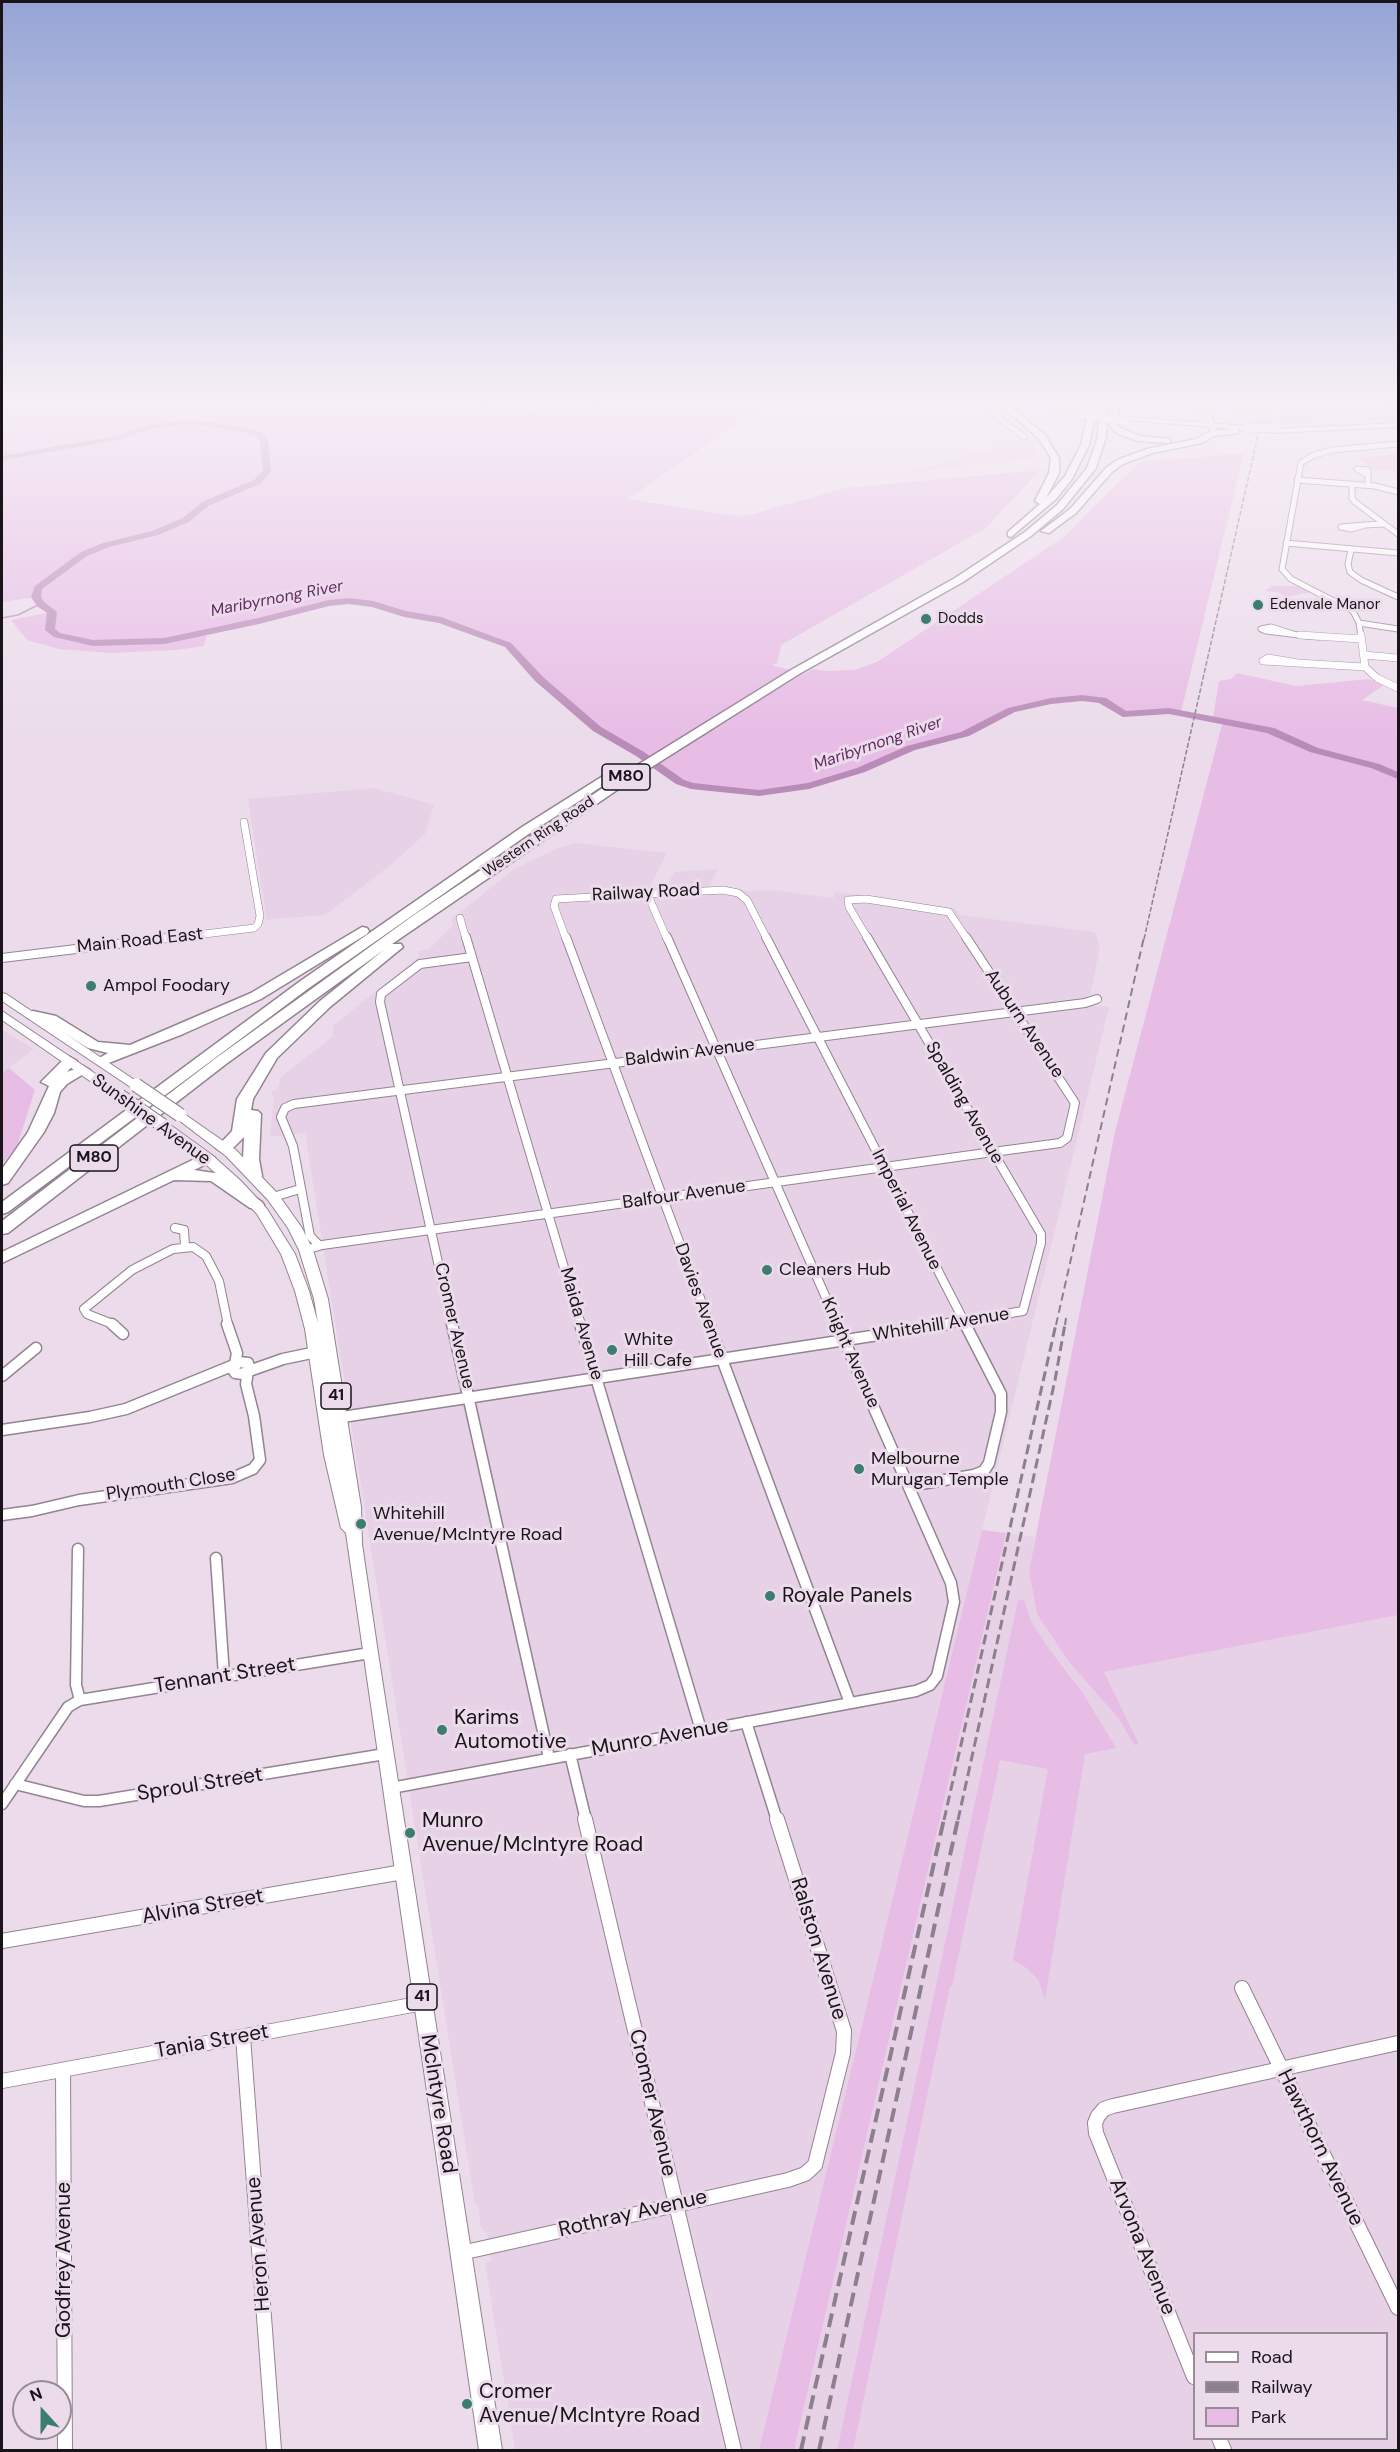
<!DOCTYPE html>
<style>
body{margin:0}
#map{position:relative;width:1400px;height:2452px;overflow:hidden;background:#ecdceb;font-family:"DM Sans",sans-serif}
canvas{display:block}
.frame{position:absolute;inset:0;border:3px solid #191419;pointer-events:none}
.legend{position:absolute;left:1193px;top:2332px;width:195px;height:108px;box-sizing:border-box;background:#ecdceb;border:2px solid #988c97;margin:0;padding:8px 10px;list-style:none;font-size:18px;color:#191419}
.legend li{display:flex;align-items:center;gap:12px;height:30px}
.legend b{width:30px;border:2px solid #988c97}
.north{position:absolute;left:12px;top:2380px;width:60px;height:60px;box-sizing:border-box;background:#ecdceb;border:2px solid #988c97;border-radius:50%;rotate:339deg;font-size:16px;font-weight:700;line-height:24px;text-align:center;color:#191419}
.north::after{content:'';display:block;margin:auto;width:21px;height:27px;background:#3b7d6f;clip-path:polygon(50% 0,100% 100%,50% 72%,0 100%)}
</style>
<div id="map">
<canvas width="1400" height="2452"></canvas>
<div class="frame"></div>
<ul class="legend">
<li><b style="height:8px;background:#fff"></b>Road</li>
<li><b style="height:8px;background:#8b808b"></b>Railway</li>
<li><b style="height:16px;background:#e7bce5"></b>Park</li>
</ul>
<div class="north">N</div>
</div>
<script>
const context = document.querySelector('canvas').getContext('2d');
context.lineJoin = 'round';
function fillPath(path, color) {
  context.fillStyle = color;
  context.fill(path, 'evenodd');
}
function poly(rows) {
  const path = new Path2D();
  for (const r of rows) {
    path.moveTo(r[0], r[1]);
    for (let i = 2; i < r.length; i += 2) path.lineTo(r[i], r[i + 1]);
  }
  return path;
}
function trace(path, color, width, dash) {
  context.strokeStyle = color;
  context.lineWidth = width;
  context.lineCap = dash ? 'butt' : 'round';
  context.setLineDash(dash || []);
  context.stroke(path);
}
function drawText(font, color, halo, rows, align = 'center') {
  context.font = font + ' "DM Sans",sans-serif';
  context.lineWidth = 6;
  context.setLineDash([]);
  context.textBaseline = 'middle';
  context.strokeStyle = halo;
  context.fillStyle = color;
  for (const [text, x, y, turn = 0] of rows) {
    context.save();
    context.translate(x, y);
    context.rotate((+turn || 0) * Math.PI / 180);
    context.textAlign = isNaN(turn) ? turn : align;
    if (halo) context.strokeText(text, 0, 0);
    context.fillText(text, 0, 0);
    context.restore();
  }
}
fillPath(poly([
 [1207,400,1255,400,1251,416,1243,416],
 [1261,400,1276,400,1271,427,1254,427],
 [1025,440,1032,440,1038,458,902,473],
 [374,788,434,805,425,834,392,864,325,915,271,919,267,922,248,799],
 [576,843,667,853,648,890,665,890,674,872,718,869,708,888,728,887,748,891,771,890,833,898,836,892,955,908,960,915,1095,932,1100,948,1090,996,1096,1006,1109,1007,759,2450,515,2450,485,2263,491,2261,487,2233,481,2228,478,2205,475,2205,305,1133,270,1137,274,1097,271,1094,272,1091,278,1089,281,1077,333,1036,333,1026,419,956,418,951,428,950,453,925,452,919,514,869,560,847],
 [2,1030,34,1049,2,1073],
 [1006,1533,1035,1537,1029,1571,1037,1614,1069,1662,1119,1719,1134,1745,1139,1743,1103,1672,1398,1615,1398,2450,844,2450,994,1752,1096,1714,1071,1676,1047,1646,1031,1621,1024,1601,1018,1601,837,2450,794,2450],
 [1194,2334,1386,2334,1386,2438,1194,2438]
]), '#e7d1e6');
fillPath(poly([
 [2,400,772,400,628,499,742,517,845,488,1040,470,986,528,781,645,777,663,772,665,803,674,813,669,826,671,855,670,877,662,1065,536,1139,462,1244,453,1181,712,1169,711,1130,715,1123,714,1102,700,1082,698,1051,701,1012,710,965,734,898,753,837,779,809,786,759,793,713,790,680,782,640,754,597,729,539,679,508,645,450,622,404,614,373,604,339,601,259,621,208,631,204,646,176,650,110,653,59,649,27,640,11,620,51,612,40,604,36,597,2,602],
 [1282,400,1383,400,1398,404,1398,420,1278,425],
 [1398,454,1398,471,1376,470,1356,458],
 [1272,586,1298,586,1312,592,1288,597,1276,592,1265,591],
 [1237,673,1296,686,1369,679,1384,685,1362,700,1398,708,1398,1615,1104,1672,1139,1744,1134,1745,1119,1719,1069,1662,1037,1614,1029,1571,1115,1132,1223,721,1213,718,1219,681,1231,679],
 [9,1068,35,1090,17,1146,2,1164,2,1073],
 [982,1530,1006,1533,794,2450,759,2450],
 [1018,1600,1024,1600,1031,1621,1047,1646,1083,1693,1116,1748,1085,1754,1045,2000,1039,1981,1028,1969,1013,1960,1048,1769,1000,1760,952,1986,950,1986,853,2450,837,2450]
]), '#e7bce5');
trace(poly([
 [2,618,18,615,40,604]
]), '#b98bb8', 1.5);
fillPath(poly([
 [178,421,201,421,240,427,263,433,268,440,271,472,260,484,208,506,189,522,158,535,109,547,87,556,42,589,41,597,44,602,57,612,55,629,60,633,93,640,164,638,258,618,329,600,349,598,373,601,406,611,441,617,511,643,543,677,601,727,644,752,684,780,693,783,759,790,808,783,857,768,907,746,961,732,1008,708,1051,698,1082,695,1106,698,1126,711,1169,708,1274,728,1318,748,1379,764,1398,772,1398,779,1371,768,1310,752,1267,733,1169,714,1123,717,1099,703,1082,701,1051,704,1015,712,969,736,915,750,865,772,809,789,759,796,691,789,676,784,636,756,593,731,535,681,505,647,439,623,404,617,372,607,349,604,329,606,259,624,164,644,93,646,54,637,45,630,47,613,37,606,31,597,35,586,81,552,103,543,152,531,183,518,202,502,254,480,263,471,260,440,257,437,239,431,201,425,178,425,150,429,118,440,2,460,2,456,116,436,149,425,178,421]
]), '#b98bb8');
const minorFar4 = poly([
 [486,400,507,406,531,408,599,400],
 [976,400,1024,437],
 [1192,400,1209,413,1213,430],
 [1391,400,1398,401],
 [1366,474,1357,469,1368,470,1368,485],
 [1297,480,1375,486,1398,492],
 [1352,484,1352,498,1355,502,1398,534],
 [1365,525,1351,529,1341,527,1365,525],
 [1365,525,1384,524],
 [1286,543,1398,553],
 [1351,550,1348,564,1350,572,1361,580,1398,597],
 [1359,623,1398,629],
 [1293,634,1271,627,1261,629,1266,631,1307,636,1319,637],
 [1361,637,1359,623,1353,611,1291,579,1282,569,1301,463,1312,456,1332,450,1398,444]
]);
const minorFar3 = poly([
 [1300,635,1361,639],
 [1361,635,1365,667,1377,678,1398,688],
 [1364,655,1398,658],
 [1298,663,1268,658,1263,661,1365,667],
 [647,893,667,939],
 [460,918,466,939],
 [163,939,254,928,258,924,260,916,244,822],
 [566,939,554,906,556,899,723,890,738,893,747,900,767,939],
 [868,939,849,907,848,900,866,899,949,912,967,939]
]);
const minorFar2 = poly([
 [466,937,581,1325],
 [566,937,710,1325],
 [667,937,838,1325],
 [766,937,966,1325],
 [867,937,993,1152],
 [966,937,1075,1103,1067,1138,1060,1143,993,1152],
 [2,958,175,937],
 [273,1197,300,1189],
 [175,1228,184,1230,185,1247],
 [319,1245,310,1236,293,1146,281,1117,285,1108,294,1104,1085,1003,1097,999],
 [306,1250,322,1245,993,1152],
 [115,1325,87,1314,84,1309,132,1270,173,1249,193,1247,206,1256,219,1281,228,1325],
 [452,1325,380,1002,381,994,420,964,472,957],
 [940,1325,1023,1311,1041,1243,1041,1234,993,1152]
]);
const minorFar1 = poly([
 [112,1324,123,1334],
 [227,1324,237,1353,235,1364],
 [452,1324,549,1758],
 [580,1324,701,1730],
 [709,1324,850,1703],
 [239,1362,248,1363,250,1369,243,1374,235,1373,232,1368,239,1362],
 [249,1371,283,1359,321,1351],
 [2,1376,36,1348],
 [336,1418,950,1324],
 [2,1430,90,1417,126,1409,234,1365],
 [909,1486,974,1475,984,1471,989,1463,1001,1412,1001,1394,965,1324],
 [2,1515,32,1511,79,1500,232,1478,253,1469,260,1460,254,1416,246,1384,248,1371],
 [216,1558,224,1676],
 [80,1700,370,1653],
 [746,1722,777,1820],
 [570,1754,586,1820],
 [15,1784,84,1801,99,1801,385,1754],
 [391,1788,916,1691,930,1685,937,1676,954,1602,951,1583,837,1324],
 [2,1804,68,1707,80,1700,76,1685,78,1549]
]);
const minor = poly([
 [585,1819,734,2450],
 [2,1941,403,1872],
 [1242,1988,1398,2308],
 [243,2037,274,2450],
 [63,2070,65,2450],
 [2,2081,423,2003],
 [461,2253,788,2180,805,2174,815,2165,843,2053,844,2031,777,1819],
 [1194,2377,1096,2133,1095,2123,1098,2116,1104,2109,1113,2106,1398,2043],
 [1219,2438,1224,2450]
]);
const primary = poly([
 [1017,400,1028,400,1084,414,1081,416,1017,400],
 [1124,417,1248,426,1252,428,1248,430,1126,420,1124,417],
 [1398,423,1398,427,1274,433,1270,431,1274,429,1398,423],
 [2,993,6,994,142,1085,136,1089,132,1088,2,1001,2,993],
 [2,1011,124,1093,126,1096,124,1099,116,1099,2,1020,2,1011],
 [180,1111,236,1150,278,1194,302,1228,313,1250,328,1299,361,1507,362,1544,378,1653,502,2450,479,2450,346,1533,341,1528,324,1455,305,1329,295,1291,281,1254,257,1214,231,1187,202,1161,161,1130,159,1127,161,1124,169,1124,212,1155,241,1181,267,1209,295,1254,309,1291,318,1323,314,1299,299,1250,288,1228,268,1200,226,1156,176,1118,174,1115,176,1112,180,1111]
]);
const motorway = poly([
 [1013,400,1025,400,1013,408,1045,435,1059,458,1059,473,1046,498,1065,476,1081,445,1086,421,1086,400,1094,400,1094,421,1089,445,1072,479,1056,499,1011,537,1008,536,1008,532,1040,504,1035,501,1049,473,1051,458,1039,439,1004,408,1008,401,1013,400],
 [1100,400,1108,400,1106,437,1096,468,1063,509,1031,536,963,582,799,674,639,775,392,944,401,944,403,947,330,1007,277,1058,253,1099,251,1110,258,1111,261,1114,259,1159,262,1176,260,1179,254,1181,246,1176,243,1159,244,1137,230,1151,224,1153,216,1148,232,1131,237,1099,266,1053,320,1001,385,949,226,1064,8,1233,2,1234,2,1221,216,1058,414,915,631,769,791,670,955,578,1025,532,1057,505,1087,468,1098,437,1100,400],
 [1114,401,1118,404,1118,425,1121,428,1139,436,1170,439,1170,443,1137,441,1115,432,1110,425,1110,404,1114,401],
 [1236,428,1239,429,1239,433,1214,436,1202,443,1152,453,1123,464,1112,472,1076,513,1049,533,1041,531,1070,509,1106,468,1117,460,1147,449,1196,439,1209,432,1236,428],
 [603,776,607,777,607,783,530,833,309,988,8,1212,2,1214,2,1202,299,982,522,827,603,776],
 [362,927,367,928,369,931,367,934,261,999,183,1034,106,1064,101,1065,94,1061,108,1053,88,1048,46,1022,28,1018,26,1015,33,1011,56,1016,98,1042,130,1045,251,993,362,927],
 [70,1057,77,1061,67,1072,83,1066,90,1070,67,1084,60,1092,54,1113,44,1132,8,1183,2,1185,2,1169,28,1132,49,1086,41,1082,65,1058,70,1057],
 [207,1153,215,1158,213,1161,194,1170,221,1174,262,1202,264,1205,262,1208,250,1208,211,1181,174,1180,2,1263,2,1252,207,1153]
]);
trace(minorFar4, '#928491', 7);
trace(minorFar3, '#928491', 8);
trace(minorFar2, '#928491', 10);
trace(minorFar1, '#928491', 13);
trace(minor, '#928491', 16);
trace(primary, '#928491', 2);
trace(motorway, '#928491', 3);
trace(minorFar4, '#fff', 5);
trace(minorFar3, '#fff', 7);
trace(minorFar2, '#fff', 8);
trace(minorFar1, '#fff', 10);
trace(minor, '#fff', 14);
fillPath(primary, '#fff');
fillPath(motorway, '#fff');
trace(poly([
 [1144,939,1266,400]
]), '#8b808b', 1.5, [5, 2]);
trace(poly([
 [1056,1325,1144,937],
 [1065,1325,1066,1318]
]), '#8b808b', 2, [8, 4.5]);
trace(poly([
 [944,1820,1056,1324],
 [958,1820,1055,1380,1065,1324]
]), '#8b808b', 3, [10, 5]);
trace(poly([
 [801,2450,944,1819],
 [819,2450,958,1819]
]), '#8b808b', 4, [14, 7]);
const primaryBridgeFar1 = poly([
 [1081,414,1126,421],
 [1248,428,1275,428]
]);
const primaryBridge = poly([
 [136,1085,180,1115],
 [120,1096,165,1127]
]);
trace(primaryBridgeFar1, '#928491', 9, []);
trace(primaryBridge, '#928491', 15, []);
trace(primaryBridgeFar1, '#fff', 8);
trace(primaryBridge, '#fff', 13);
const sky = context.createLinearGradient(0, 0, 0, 743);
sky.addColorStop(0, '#95a4d5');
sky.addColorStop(0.54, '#f6eff6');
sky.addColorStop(1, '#f6eff600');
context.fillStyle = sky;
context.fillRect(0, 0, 1400, 743);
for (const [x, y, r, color] of [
 [1258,605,6,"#3b7d6f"],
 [926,619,6,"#3b7d6f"],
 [91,986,6,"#3b7d6f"],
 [767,1270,6,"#3b7d6f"],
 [612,1350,6,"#3b7d6f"],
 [859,1469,6,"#3b7d6f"],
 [361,1524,6,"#3b7d6f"],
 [770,1596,6,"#3b7d6f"],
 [442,1730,6,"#3b7d6f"],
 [410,1833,6,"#3b7d6f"],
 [467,2404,6,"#3b7d6f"]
]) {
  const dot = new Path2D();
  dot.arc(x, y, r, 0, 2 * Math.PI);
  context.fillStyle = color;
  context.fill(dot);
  trace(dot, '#ecdceb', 2);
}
drawText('15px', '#191419', '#ecdceb', [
 ["Edenvale Manor",1270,605],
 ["Dodds",938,619]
], 'left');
drawText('15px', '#191419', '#ecdceb', [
 ["Western Ring Road",539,837,-34]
]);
drawText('italic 16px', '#632a62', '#ecdceb', [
 ["Maribyrnong River",277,599,-11],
 ["Maribyrnong River",878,744,-19]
]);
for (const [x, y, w] of [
 [626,777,48],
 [94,1158,48],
 [336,1396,30],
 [422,1997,30]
]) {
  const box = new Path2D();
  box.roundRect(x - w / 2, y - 13, w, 26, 4.5);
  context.fillStyle = '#ecdceb';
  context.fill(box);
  trace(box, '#191419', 1.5);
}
drawText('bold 16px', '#191419', null, [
 ["M80",626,777],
 ["M80",94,1158],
 ["41",336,1396],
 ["41",422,1997]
]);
drawText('18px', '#191419', '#ecdceb', [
 ["Railway Road",646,893,-3],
 ["Main Road East",140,941,-6],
 ["Auburn Avenue",1024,1024,56],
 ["Baldwin Avenue",690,1053,-7],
 ["Spalding Avenue",964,1103,60],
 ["Sunshine Avenue",151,1120,36],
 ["Balfour Avenue",684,1195,-8],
 ["Imperial Avenue",906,1210,63],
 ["Davies Avenue",700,1301,70],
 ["Maida Avenue",581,1324,74],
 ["Whitehill Avenue",941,1325,-9],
 ["Cromer Avenue",454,1326,77],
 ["Knight Avenue",850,1353,66],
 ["Plymouth Close",171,1485,-9]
]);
drawText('18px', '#191419', '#ecdceb', [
 ["Ampol Foodary",103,986],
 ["Cleaners Hub",779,1270],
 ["White",624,1340],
 ["Hill Cafe",624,1361],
 ["Melbourne",871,1459],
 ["Murugan Temple",871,1480],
 ["Whitehill",373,1514],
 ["Avenue/McIntyre Road",373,1535]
], 'left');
drawText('21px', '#191419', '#ecdceb', [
 ["Royale Panels",782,1596],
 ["Karims",454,1718],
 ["Automotive",454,1742],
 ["Munro",422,1821],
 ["Avenue/McIntyre Road",422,1845],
 ["Cromer",479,2392],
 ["Avenue/McIntyre Road",479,2416]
], 'left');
drawText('21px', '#191419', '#ecdceb', [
 ["Tennant Street",225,1676,-9],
 ["Munro Avenue",660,1738,-10],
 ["Sproul Street",200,1785,-9],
 ["Alvina Street",203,1907,-10],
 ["Ralston Avenue",818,1949,73],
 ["Tania Street",212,2042,-10],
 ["Cromer Avenue",652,2103,77],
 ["McIntyre Road",438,2104,81],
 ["Hawthorn Avenue",1320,2148,64],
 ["Rothray Avenue",633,2214,-13],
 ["Heron Avenue",259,2244,-94],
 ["Arvona Avenue",1142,2247,68],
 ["Godfrey Avenue",64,2260,-90]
]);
</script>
